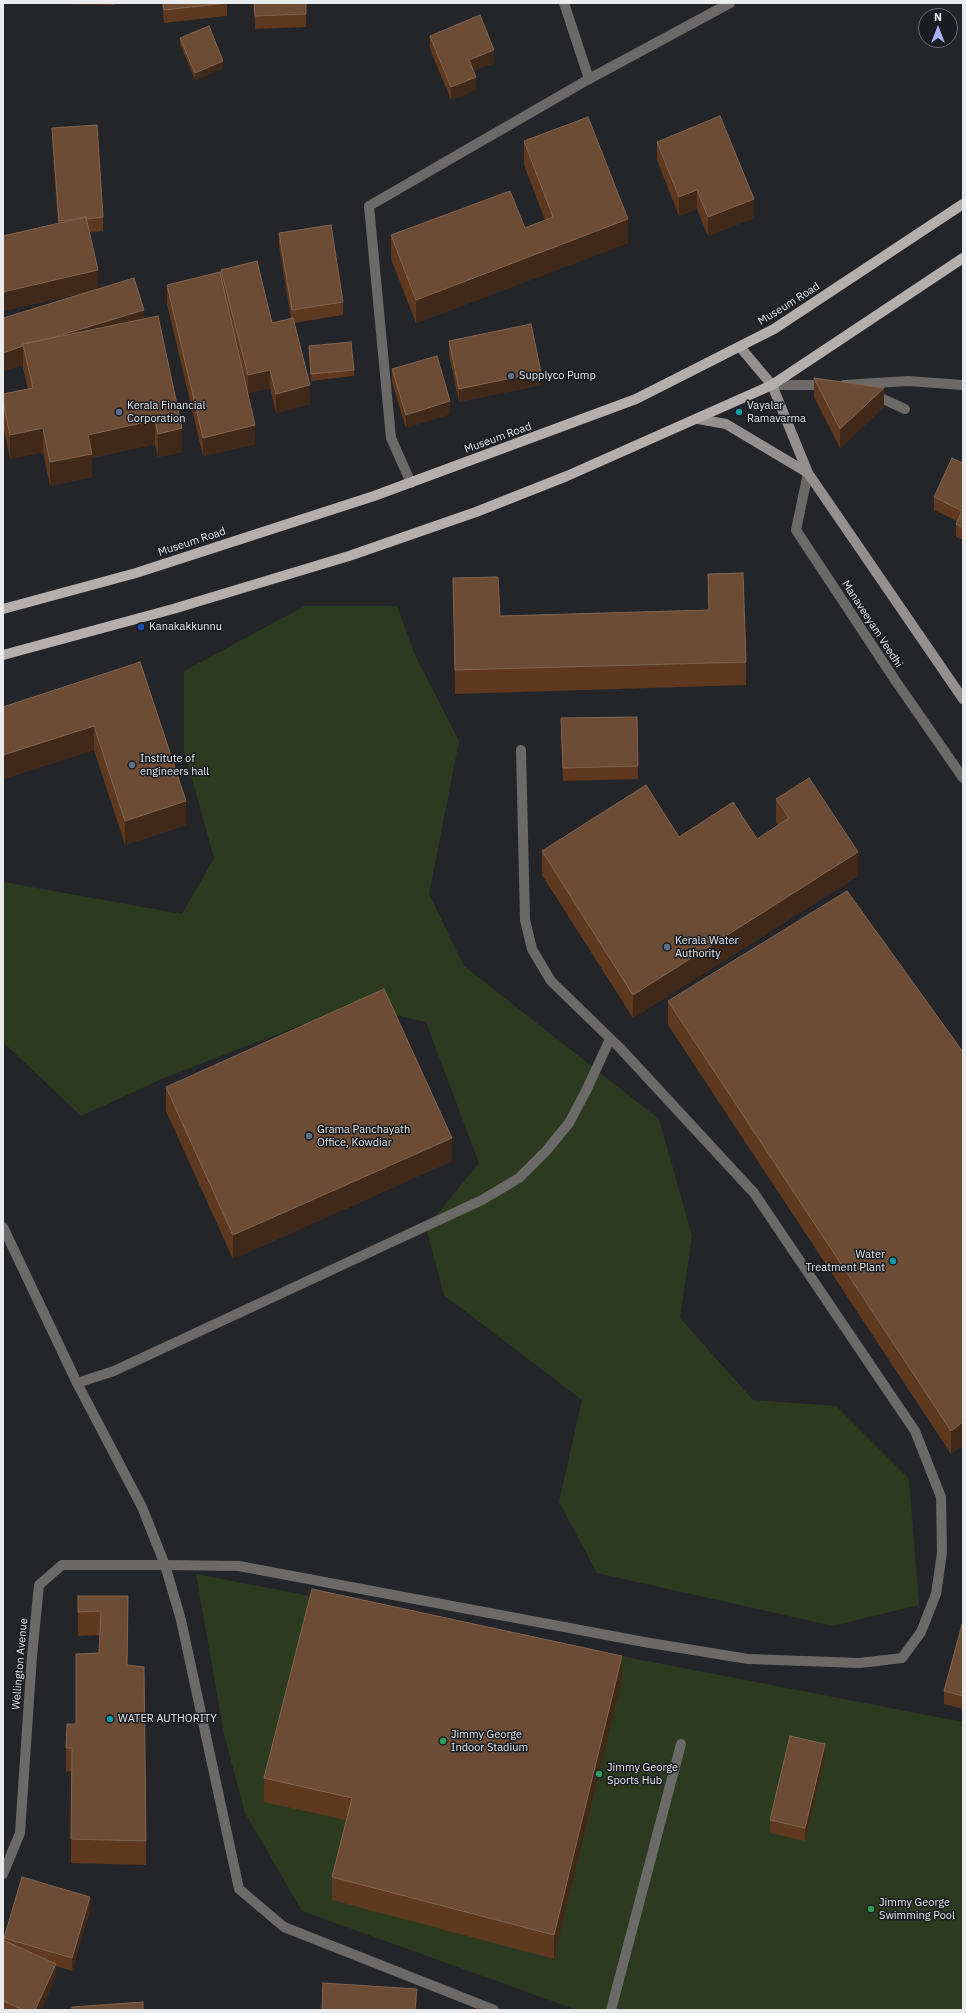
<!DOCTYPE html>
<style>
body{margin:0}
#map{position:relative;width:966px;height:2013px;overflow:hidden;background:#232529;font-family:"IBM Plex Sans",sans-serif}
canvas{display:block}
.frame{position:absolute;inset:0;border:4px solid #e9ebed;pointer-events:none}
.north{position:absolute;left:918px;top:8px;width:40px;height:40px;box-sizing:border-box;background:#191c20;border:1px solid #6c6f72;border-radius:50%;rotate:0deg;font-size:11px;font-weight:700;line-height:16px;text-align:center;color:#e9ebed}
.north::after{content:'';display:block;margin:auto;width:14px;height:18px;background:#a9b0fc;clip-path:polygon(50% 0,100% 100%,50% 72%,0 100%)}
</style>
<div id="map">
<canvas width="966" height="2013"></canvas>
<div class="frame"></div>
<div class="north">N</div>
</div>
<script>
const context = document.querySelector('canvas').getContext('2d');
context.lineJoin = 'round';
function fillPath(path, color) {
  context.fillStyle = color;
  context.fill(path, 'evenodd');
}
function poly(rows) {
  const path = new Path2D();
  for (const r of rows) {
    path.moveTo(r[0], r[1]);
    for (let i = 2; i < r.length; i += 2) path.lineTo(r[i], r[i + 1]);
  }
  return path;
}
function trace(path, color, width, dash) {
  context.strokeStyle = color;
  context.lineWidth = width;
  context.lineCap = dash ? 'butt' : 'round';
  context.setLineDash(dash || []);
  context.stroke(path);
}
function drawText(font, color, halo, rows, align = 'center') {
  context.font = font + ' "IBM Plex Sans",sans-serif';
  context.lineWidth = 3;
  context.setLineDash([]);
  context.textBaseline = 'middle';
  context.strokeStyle = halo;
  context.fillStyle = color;
  for (const [text, x, y, turn = 0] of rows) {
    context.save();
    context.translate(x, y);
    context.rotate((+turn || 0) * Math.PI / 180);
    context.textAlign = isNaN(turn) ? turn : align;
    if (halo) context.strokeText(text, 0, 0);
    context.fillText(text, 0, 0);
    context.restore();
  }
}
fillPath(poly([
 [305,606,397,606,414,653,459,741,429,894,464,966,659,1119,692,1236,680,1318,753,1400,836,1406,909,1479,919,1605,833,1626,597,1573,559,1502,582,1400,444,1295,426,1228,479,1163,426,1022,353,1005,164,1078,81,1116,3,1042,3,882,182,914,214,858,184,750,184,671],
 [196,1574,963,1722,963,2010,577,2010,302,1911,245,1813,224,1734]
]), '#2c3b1f');
trace(poly([
 [564,3,589,79],
 [772,385,826,385],
 [844,385,908,381,963,385],
 [872,394,905,409],
 [77,1383,114,1371,482,1200,519,1178,546,1151,569,1123,586,1091,610,1039],
 [165,1565,239,1566,644,1642,748,1659,860,1663,902,1658,921,1632,936,1594,942,1553,941,1497,915,1431,754,1193,620,1048,551,981,532,949,525,920,521,750],
 [611,2010,681,1744]
]), '#6c6a68', 10);
trace(poly([
 [808,473,796,530,895,680,963,778],
 [411,483,391,438,369,206,589,79,730,3],
 [3,1227,77,1383,142,1507,165,1565,181,1620,239,1889,284,1927,494,2010],
 [3,1874,20,1833,32,1656,39,1585,62,1565,165,1565]
]), '#6c6a68', 10);
trace(poly([
 [740,347,772,385,808,473,963,699],
 [698,419,726,424,808,473]
]), '#94908f', 10);
trace(poly([
 [3,609,136,573,374,496,636,399,774,329,963,204],
 [3,655,173,609,349,556,476,512,567,476,772,385,963,258]
]), '#b4aeac', 10);
fillPath(poly([
 [65,3,114,3,114,5,65,4],
 [162,3,227,3,227,16,164,23],
 [254,3,306,3,306,27,255,29],
 [430,36,494,63,473,71,476,90,451,100,430,49],
 [180,38,223,68,195,80,180,44],
 [52,128,103,217,103,231,89,232,98,289,144,318,182,452,158,457,155,444,92,458,92,477,50,486,43,452,10,459,3,425,3,394,28,389,23,368,23,365,3,371,3,318,96,290,3,311,3,236,58,224,52,141],
 [524,141,628,243,416,323,391,259,391,235,525,228,545,220,524,165],
 [657,142,754,218,708,236,697,209,679,216,657,160],
 [279,233,343,302,343,315,294,323,310,404,276,413,270,388,248,393,245,380,255,444,203,456,167,304,167,285,221,280,221,270,272,323,291,318,279,246],
 [449,341,541,385,459,402,449,354],
 [309,346,354,370,354,376,311,381,309,353],
 [392,369,450,414,406,428,392,382],
 [814,378,884,407,840,448,814,397],
 [963,463,963,540,956,537,956,524,957,521,934,510,934,497],
 [708,574,746,662,746,685,455,694,453,578,500,616,709,610],
 [140,662,186,825,125,845,94,750,3,779],
 [561,731,638,766,638,779,563,781],
 [776,799,858,876,633,1018,542,875,542,851,679,837,757,839,778,825,776,822],
 [668,1001,963,1052,963,1446,951,1454,668,1025],
 [166,1087,452,1161,233,1259,166,1111],
 [128,1596,127,1665,144,1667,146,1865,71,1863,71,1771,66,1772,66,1748,76,1724,99,1653,100,1635,78,1636,78,1612],
 [963,1621,963,1709,944,1704,944,1691],
 [622,1680,554,1959,332,1900,332,1877,346,1820,264,1802,264,1778],
 [825,1758,805,1841,770,1833,770,1820],
 [90,1910,72,1971,56,1966,56,1977,41,2010,3,2010,3,1940,4,1940,4,1938]
]), '#5e391f');
fillPath(poly([
 [494,50,494,63,469,73,469,60],
 [223,61,223,68,195,80,195,73],
 [476,77,476,90,451,100,451,87],
 [697,190,697,209,679,216,679,197],
 [754,199,754,218,708,236,708,217],
 [628,219,628,243,416,323,416,300],
 [98,270,98,289,3,311,3,292],
 [144,310,144,329,24,346],
 [23,346,23,365,3,371,3,353],
 [270,370,270,388,248,393,248,375],
 [541,372,541,385,459,402,459,389],
 [310,385,310,404,276,413,276,394],
 [884,388,884,407,840,448,840,429],
 [450,401,450,414,406,428,406,415],
 [155,420,155,444,92,458,92,477,50,486,50,462,88,435],
 [255,425,255,444,203,456,203,438],
 [43,428,43,452,10,459,10,435],
 [182,428,182,452,158,457,158,434],
 [94,726,94,750,3,779,3,755],
 [186,801,186,825,125,845,125,821],
 [858,852,858,876,633,1018,633,995],
 [452,1138,452,1161,233,1259,233,1235],
 [963,1422,963,1446,951,1454,951,1431],
 [622,1656,622,1680,554,1959,554,1935],
 [825,1744,825,1758,805,1841,805,1828],
 [90,1897,90,1910,72,1971,72,1958],
 [56,1964,56,1977,41,2010,35,2010],
 [417,1989,417,2010,415,2010]
]), '#402919');
const building = poly([
 [163,3,227,3,164,10,163,3],
 [254,3,306,3,306,14,255,16,254,3],
 [480,15,494,50,469,60,476,77,451,87,430,36,480,15],
 [209,26,223,61,195,73,180,38,209,26],
 [720,116,754,199,708,217,697,190,679,197,657,142,720,116],
 [588,117,628,219,416,300,391,235,510,191,525,228,553,217,524,141,588,117],
 [97,125,103,217,86,219,86,217,76,219,59,221,52,128,97,125],
 [86,217,98,270,3,292,3,236,86,217],
 [331,225,343,302,292,310,279,233,331,225],
 [257,261,272,323,293,318,310,385,276,394,270,370,248,375,221,270,257,261],
 [220,272,255,425,203,438,167,285,220,272],
 [134,278,144,310,48,339,23,344,23,346,3,353,3,318,134,278],
 [158,316,182,428,158,434,155,420,88,435,92,454,50,462,43,428,10,435,3,402,3,394,33,388,23,344,158,316],
 [531,324,541,372,459,389,449,341,531,324],
 [351,342,354,370,311,374,309,346,351,342],
 [437,356,450,401,406,415,392,369,437,356],
 [814,378,884,388,840,429,814,378],
 [952,458,963,463,963,527,956,524,962,511,934,497,952,458],
 [743,573,746,662,455,670,453,578,498,577,500,616,709,610,708,574,743,573],
 [140,662,186,801,125,821,94,726,3,755,3,707,140,662],
 [637,717,638,766,563,768,561,718,637,717],
 [809,778,858,852,633,995,542,851,646,785,679,837,733,802,757,839,789,818,776,799,809,778],
 [847,891,963,1052,963,1422,951,1431,668,1001,847,891],
 [384,989,452,1138,233,1235,166,1087,384,989],
 [312,1589,622,1656,554,1935,332,1877,352,1798,264,1778,312,1589],
 [78,1596,128,1596,127,1665,144,1667,146,1841,71,1839,72,1748,66,1748,67,1724,76,1724,76,1654,99,1653,101,1611,78,1612,78,1596],
 [963,1621,963,1696,944,1691,963,1621],
 [790,1736,825,1744,805,1828,770,1820,790,1736],
 [22,1877,90,1897,72,1958,4,1938,22,1877],
 [3,1940,56,1964,35,2010,24,2010,3,2001,3,1940],
 [323,1983,417,1989,415,2010,322,2010,323,1983],
 [143,2002,143,2010,72,2010,72,2007,143,2002],
 [478,2007,488,2010,477,2010,478,2007]
]);
fillPath(building, '#6d4c35');
trace(building, '#816552', 1);
for (const [x, y, r, color] of [
 [511,376,4,"#5c6f8a"],
 [119,412,4,"#5c6f8a"],
 [739,412,4,"#0f9aa8"],
 [141,627,4,"#1a4fb4"],
 [132,765,4,"#5c6f8a"],
 [667,947,4,"#5c6f8a"],
 [309,1136,4,"#5c6f8a"],
 [893,1261,4,"#0f9aa8"],
 [110,1719,4,"#0f9aa8"],
 [443,1741,4,"#2e9e5b"],
 [599,1774,4,"#2e9e5b"],
 [871,1909,4,"#2e9e5b"]
]) {
  const dot = new Path2D();
  dot.arc(x, y, r, 0, 2 * Math.PI);
  context.fillStyle = color;
  context.fill(dot);
  trace(dot, '#191c20', 1.5);
}
drawText('11px', '#e9ebed', '#191c20', [
 ["Museum Road",789,304,-32],
 ["Museum Road",498,438,-20],
 ["Museum Road",192,542,-18],
 ["Manaveeyam Veedhi",872,624,57],
 ["Wellington Avenue",20,1664,-85]
]);
drawText('11px', '#e9ebed', '#191c20', [
 ["Supplyco Pump",519,376],
 ["Kerala Financial",127,406],
 ["Corporation",127,419],
 ["Vayalar",747,406],
 ["Ramavarma",747,419],
 ["Kanakakkunnu",149,627],
 ["Institute of",140,759],
 ["engineers hall",140,772],
 ["Kerala Water",675,941],
 ["Authority",675,954],
 ["Grama Panchayath",317,1130],
 ["Office, Kowdiar",317,1143],
 ["Water",885,1255,"right"],
 ["Treatment Plant",885,1268,"right"],
 ["WATER AUTHORITY",118,1719],
 ["Jimmy George",451,1735],
 ["Indoor Stadium",451,1748],
 ["Jimmy George",607,1768],
 ["Sports Hub",607,1781],
 ["Jimmy George",879,1903],
 ["Swimming Pool",879,1916]
], 'left');
</script>
